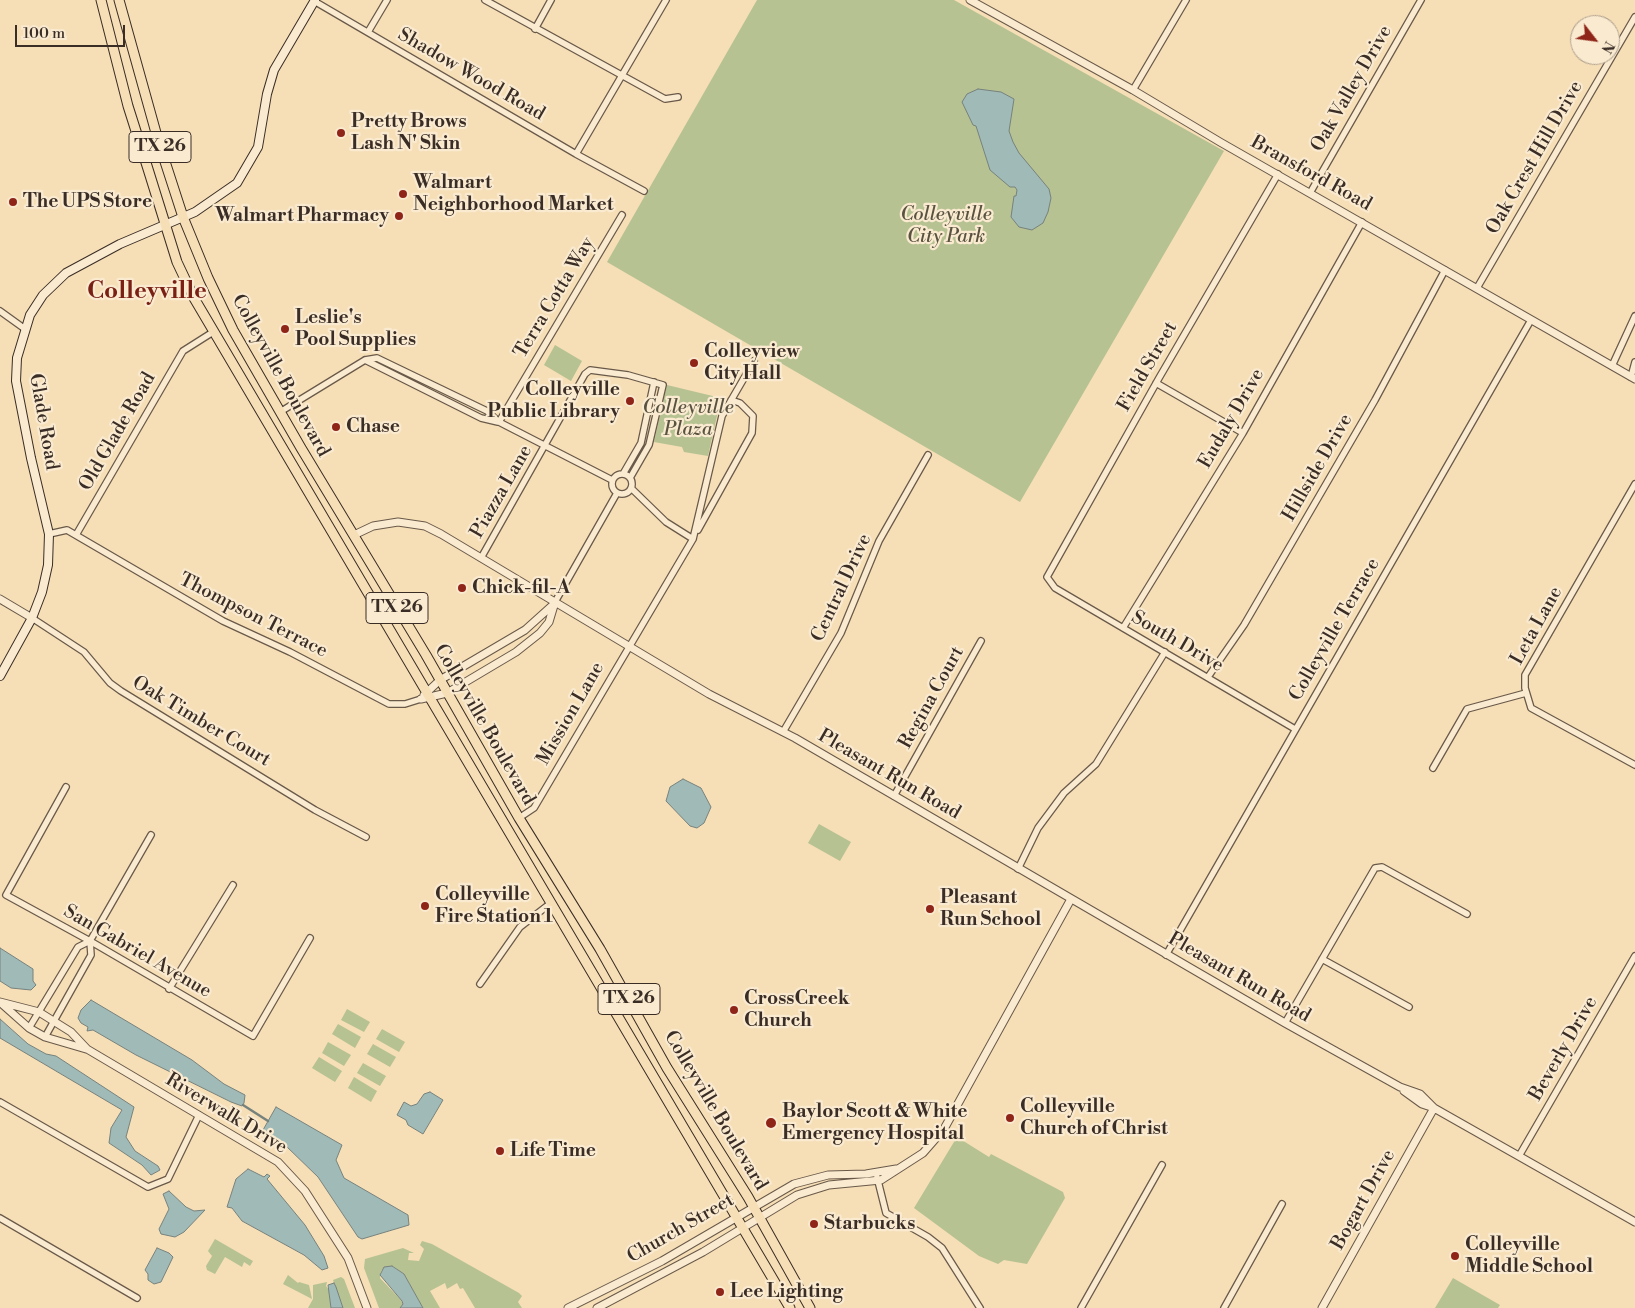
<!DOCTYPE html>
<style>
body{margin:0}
#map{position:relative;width:1635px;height:1308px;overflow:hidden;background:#f6deb6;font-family:"Libre Bodoni",serif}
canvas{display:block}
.north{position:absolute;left:1570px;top:15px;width:50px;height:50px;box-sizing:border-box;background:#f9ead0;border:1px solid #ad9e8c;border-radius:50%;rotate:120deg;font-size:14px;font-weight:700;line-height:20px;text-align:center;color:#3a2d25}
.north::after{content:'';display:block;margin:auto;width:18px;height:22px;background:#8f2418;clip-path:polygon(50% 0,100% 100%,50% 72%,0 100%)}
.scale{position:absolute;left:15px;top:25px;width:110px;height:22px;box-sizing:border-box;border:2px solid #3a2d25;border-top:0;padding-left:6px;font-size:15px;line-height:18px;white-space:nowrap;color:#3a2d25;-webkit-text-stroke:4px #f9ead0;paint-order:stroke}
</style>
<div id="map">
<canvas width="1635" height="1308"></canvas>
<div class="north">N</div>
<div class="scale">100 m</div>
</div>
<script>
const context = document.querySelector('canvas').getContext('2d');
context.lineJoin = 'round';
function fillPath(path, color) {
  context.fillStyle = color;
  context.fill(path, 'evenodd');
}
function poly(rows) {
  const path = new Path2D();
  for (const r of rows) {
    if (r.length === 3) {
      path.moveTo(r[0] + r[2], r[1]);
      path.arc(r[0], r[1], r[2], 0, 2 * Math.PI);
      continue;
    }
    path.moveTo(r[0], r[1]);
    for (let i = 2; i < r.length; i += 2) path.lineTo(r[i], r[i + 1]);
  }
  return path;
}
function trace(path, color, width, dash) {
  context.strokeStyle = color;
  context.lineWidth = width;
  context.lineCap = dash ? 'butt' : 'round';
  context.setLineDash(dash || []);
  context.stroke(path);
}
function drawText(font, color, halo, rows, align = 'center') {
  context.font = font + ' "Libre Bodoni",serif';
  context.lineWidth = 4.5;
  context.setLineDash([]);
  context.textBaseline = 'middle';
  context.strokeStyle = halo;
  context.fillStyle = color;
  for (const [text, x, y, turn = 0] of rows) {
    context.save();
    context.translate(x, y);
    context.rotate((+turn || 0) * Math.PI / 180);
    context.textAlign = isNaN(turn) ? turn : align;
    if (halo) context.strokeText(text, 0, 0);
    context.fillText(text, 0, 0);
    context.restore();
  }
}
fillPath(poly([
 [757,0,954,0,1224,151,1020,502,607,262],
 [555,345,582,361,571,381,544,365],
 [667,385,721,398,708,456,684,452,682,447,654,442],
 [819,824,851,842,840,861,808,843],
 [347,1009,370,1022,364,1032,341,1020],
 [338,1024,361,1037,355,1048,332,1034],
 [382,1029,405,1042,399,1052,376,1039],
 [328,1042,351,1055,344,1066,322,1053],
 [373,1044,396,1057,390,1067,367,1054],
 [319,1057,342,1071,335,1082,312,1068],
 [363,1063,386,1076,380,1086,357,1073],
 [354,1077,377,1091,371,1102,348,1088],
 [957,1137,989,1157,991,1154,1063,1192,1065,1198,1027,1264,1004,1260,998,1264,979,1256,914,1208],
 [215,1239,253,1261,250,1266,244,1262,242,1267,225,1257,215,1274,207,1270,206,1266,212,1256,208,1251],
 [422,1241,432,1244,519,1293,522,1296,518,1302,522,1308,475,1308,463,1288,460,1289,457,1283,447,1289,445,1283,430,1291,440,1308,423,1308,404,1274,392,1266,381,1271,380,1278,400,1299,403,1304,400,1308,379,1308,364,1268,365,1259,403,1248,414,1253,409,1253,408,1260,419,1261,424,1249,420,1245],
 [288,1275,298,1283,299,1282,309,1285,312,1299,283,1284],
 [341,1277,344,1279,355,1308,343,1308,333,1280],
 [1453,1278,1500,1305,1498,1308,1435,1308],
 [327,1282,326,1286,329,1290,331,1308,308,1308,313,1299,313,1285]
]), '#b6c292');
const water = poly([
 [978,89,1001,92,1014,99,1009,131,1013,142,1019,153,1049,189,1051,198,1048,212,1043,223,1032,230,1019,227,1011,217,1014,196,1016,196,1017,190,1015,187,1010,187,990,170,976,126,973,125,962,102,967,94,978,89],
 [683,779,701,788,711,807,704,823,697,828,690,826,666,801,670,787,683,779],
 [0,948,33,969,33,981,36,985,31,990,11,988,0,981,0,948],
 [91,1000,192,1060,224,1084,245,1095,244,1103,242,1106,231,1102,136,1055,93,1030,87,1031,88,1027,81,1023,78,1018,81,1010,91,1000],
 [0,1019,28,1044,46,1054,56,1056,134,1107,126,1137,135,1151,158,1166,160,1170,151,1175,142,1165,109,1143,111,1128,122,1110,0,1038,0,1019],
 [430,1092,443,1100,423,1134,408,1125,406,1120,397,1115,404,1102,411,1106,417,1104,424,1094,430,1092],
 [276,1107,342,1145,336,1160,344,1178,408,1215,409,1225,362,1239,358,1237,318,1177,286,1146,263,1130,276,1107],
 [248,1169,264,1177,267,1174,270,1176,267,1179,305,1225,324,1256,328,1268,322,1270,304,1255,242,1221,232,1208,227,1207,236,1179,248,1169],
 [169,1191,186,1207,194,1211,205,1210,184,1232,175,1237,161,1234,159,1229,169,1209,163,1194,169,1191],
 [157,1248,169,1253,173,1257,161,1282,154,1284,148,1280,148,1274,145,1270,157,1248],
 [392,1266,404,1274,423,1308,400,1308,403,1304,402,1301,380,1275,384,1267,392,1266],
 [334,1283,336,1287,343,1308,331,1308,328,1285,334,1283]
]);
fillPath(water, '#a0bab7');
trace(water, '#77827d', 1);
trace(poly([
 [243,1105,268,1121]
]), '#77827d', 2.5);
const minor = poly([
 [485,0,665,99,678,97],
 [314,1,576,154,644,191],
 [535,29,551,0],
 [368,32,387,0],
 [1133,90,1186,0],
 [576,154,666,0],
 [1278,174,1159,378,1047,577,1055,588,1295,729],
 [1310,193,1421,0],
 [1477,288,1635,17],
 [0,311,25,329],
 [365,360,481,418,498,422],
 [1612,366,1635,316],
 [1631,377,1635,362],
 [1156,383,1243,433],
 [280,412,365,360,377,358,487,411,499,422,612,480],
 [499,422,622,215],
 [622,484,10],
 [623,474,641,443,654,382],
 [1635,484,1525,675,1525,688,1531,708,1635,765],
 [631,488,666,522,693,539],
 [698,530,752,433,753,416,740,403,731,400],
 [49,534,67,530,223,621,290,652,389,704,405,704,421,699],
 [76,535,183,351,213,332],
 [481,558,585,374,590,370,628,375,663,385,649,445,630,478],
 [555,602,617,493],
 [32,618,84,652,110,683,121,691,315,810,366,837],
 [1123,628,1243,433,1362,222],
 [1208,677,1244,625,1375,400,1445,270],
 [783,732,841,633,879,541,928,455],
 [1433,768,1467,709,1526,693],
 [66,787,6,895,90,941,253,1036,310,938],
 [894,796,981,641],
 [519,818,534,808,693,539,722,416,754,361],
 [1018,869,1038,828,1064,793,1096,764,1165,652],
 [1166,955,1531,320],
 [1322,959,1409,1007],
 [480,984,520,927,551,903],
 [169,989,233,885],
 [1285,1023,1375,868,1382,867,1467,914],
 [29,1028,78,947,90,941,151,835],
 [45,1037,91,955,90,941],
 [0,1102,148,1187,168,1179,199,1115],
 [1519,1156,1635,956],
 [877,1177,886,1213,928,1237,942,1248,980,1308],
 [0,1218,137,1298],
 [1081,1308,1162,1165],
 [1224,1308,1282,1204]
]);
const tertiary = poly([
 [970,0,1133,90,1220,142,1635,379],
 [354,535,373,526,398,522,425,526,441,534,709,694,795,738,1285,1023,1400,1087,1420,1094,1434,1108],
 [0,599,32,618],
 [424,695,440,680,525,630,555,603],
 [421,699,447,693,516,652,540,633,549,622,555,602],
 [0,1002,39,1012,71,1032,87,1049,278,1162,305,1191,348,1258,367,1308],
 [1,1003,29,1028,45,1037,86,1049],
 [1404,1091,1422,1104,1434,1108,1635,1222],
 [568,1308,662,1261,794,1184,828,1175,866,1174,896,1169],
 [597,1308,703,1252,797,1195,829,1185,881,1180,923,1153,944,1129,1071,899],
 [1322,1308,1434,1108]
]);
const secondary = poly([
 [0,676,32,618,42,592,48,565,49,534,31,458,16,381,17,358,30,315,43,295,66,273,120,244,195,212,237,183,258,147,267,94,274,70,315,0]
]);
const primary = poly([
 [101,0,128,106,148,169,177,262,194,298,790,1308],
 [119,0,158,140,183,217,208,278,233,330,301,448,426,655,519,818,600,949,667,1068,748,1197,810,1308]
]);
trace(minor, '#695949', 8);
trace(tertiary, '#695949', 9);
trace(secondary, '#3a2d25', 10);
trace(primary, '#3a2d25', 11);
trace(minor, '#f9ead0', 5.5);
trace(tertiary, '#f9ead0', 7);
trace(secondary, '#f9ead0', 8);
trace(primary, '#f6deb6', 9);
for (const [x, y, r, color] of [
 [341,133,5,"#8f2418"],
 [403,194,5,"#8f2418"],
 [13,202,5,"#8f2418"],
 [399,216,5,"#8f2418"],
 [285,329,5,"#8f2418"],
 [694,363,5,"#8f2418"],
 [630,401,5,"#8f2418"],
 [336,427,5,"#8f2418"],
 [462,588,5,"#8f2418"],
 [425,906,5,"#8f2418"],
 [930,909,5,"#8f2418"],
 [734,1010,5,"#8f2418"],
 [1010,1118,5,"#8f2418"],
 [771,1123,6,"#8f2418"],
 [500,1151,5,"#8f2418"],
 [814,1224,5,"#8f2418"],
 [1455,1256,5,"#8f2418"],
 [720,1292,5,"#8f2418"]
]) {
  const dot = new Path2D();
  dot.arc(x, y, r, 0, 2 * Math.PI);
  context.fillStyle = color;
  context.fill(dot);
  trace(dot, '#f9ead0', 2);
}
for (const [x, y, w] of [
 [160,147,62],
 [397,608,62],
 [629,999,62]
]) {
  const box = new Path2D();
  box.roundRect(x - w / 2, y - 15.5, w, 31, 4);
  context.fillStyle = '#f9ead0';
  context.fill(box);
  trace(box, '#3a2d25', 1);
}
drawText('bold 18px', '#3a2d25', null, [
 ["TX 26",160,147],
 ["TX 26",397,608],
 ["TX 26",629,999]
]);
drawText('19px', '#3a2d25', '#f9ead0', [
 ["Shadow Wood Road",471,75,30],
 ["Oak Valley Drive",1352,89,-60],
 ["Oak Crest Hill Drive",1535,158,-60],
 ["Bransford Road",1311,174,29],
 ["Terra Cotta Way",555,298,-59],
 ["Field Street",1148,367,-60],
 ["Colleyville Boulevard",280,376,61],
 ["Eudaly Drive",1232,419,-60],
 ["Glade Road",43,422,80],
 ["Old Glade Road",118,432,-60],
 ["Hillside Drive",1318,468,-60],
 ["Piazza Lane",502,492,-60],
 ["Central Drive",842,588,-65],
 ["Thompson Terrace",253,616,27],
 ["Leta Lane",1537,626,-61],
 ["Colleyville Terrace",1335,630,-60],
 ["South Drive",1177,642,30],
 ["Regina Court",932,698,-61],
 ["Mission Lane",571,714,-60],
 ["Oak Timber Court",201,722,31],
 ["Colleyville Boulevard",484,725,60],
 ["Pleasant Run Road",889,775,30],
 ["San Gabriel Avenue",137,952,30],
 ["Pleasant Run Road",1239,978,30],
 ["Beverly Drive",1564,1049,-60],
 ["Colleyville Boulevard",715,1111,59],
 ["Riverwalk Drive",226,1114,31],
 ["Bogart Drive",1364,1200,-61],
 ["Church Street",681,1229,-30]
]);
drawText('bold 19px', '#3a2d25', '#f9ead0', [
 ["Pretty Brows",351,122],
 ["Lash N' Skin",351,144],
 ["Walmart",413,183],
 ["Neighborhood Market",413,205],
 ["The UPS Store",23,202],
 ["Walmart Pharmacy",389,216,"right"],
 ["Leslie's",295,318],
 ["Pool Supplies",295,340],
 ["Colleyview",704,352],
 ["City Hall",704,374],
 ["Colleyville",620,390,"right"],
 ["Public Library",620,412,"right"],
 ["Chase",346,427],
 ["Chick-fil-A",472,588],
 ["Colleyville",435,895],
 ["Fire Station 1",435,917],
 ["Pleasant",940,898],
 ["Run School",940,920],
 ["CrossCreek",744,999],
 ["Church",744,1021],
 ["Colleyville",1020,1107],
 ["Church of Christ",1020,1129],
 ["Baylor Scott & White",782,1112],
 ["Emergency Hospital",782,1134],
 ["Life Time",510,1151],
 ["Starbucks",824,1224],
 ["Colleyville",1465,1245],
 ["Middle School",1465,1267],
 ["Lee Lighting",730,1292]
], 'left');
drawText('italic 19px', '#595240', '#f9ead0', [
 ["Colleyville",946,215],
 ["City Park",946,237],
 ["Colleyville",688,408],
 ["Plaza",688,430]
]);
drawText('bold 24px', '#7a1f14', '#f9ead0', [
 ["Colleyville",147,292]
]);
</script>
